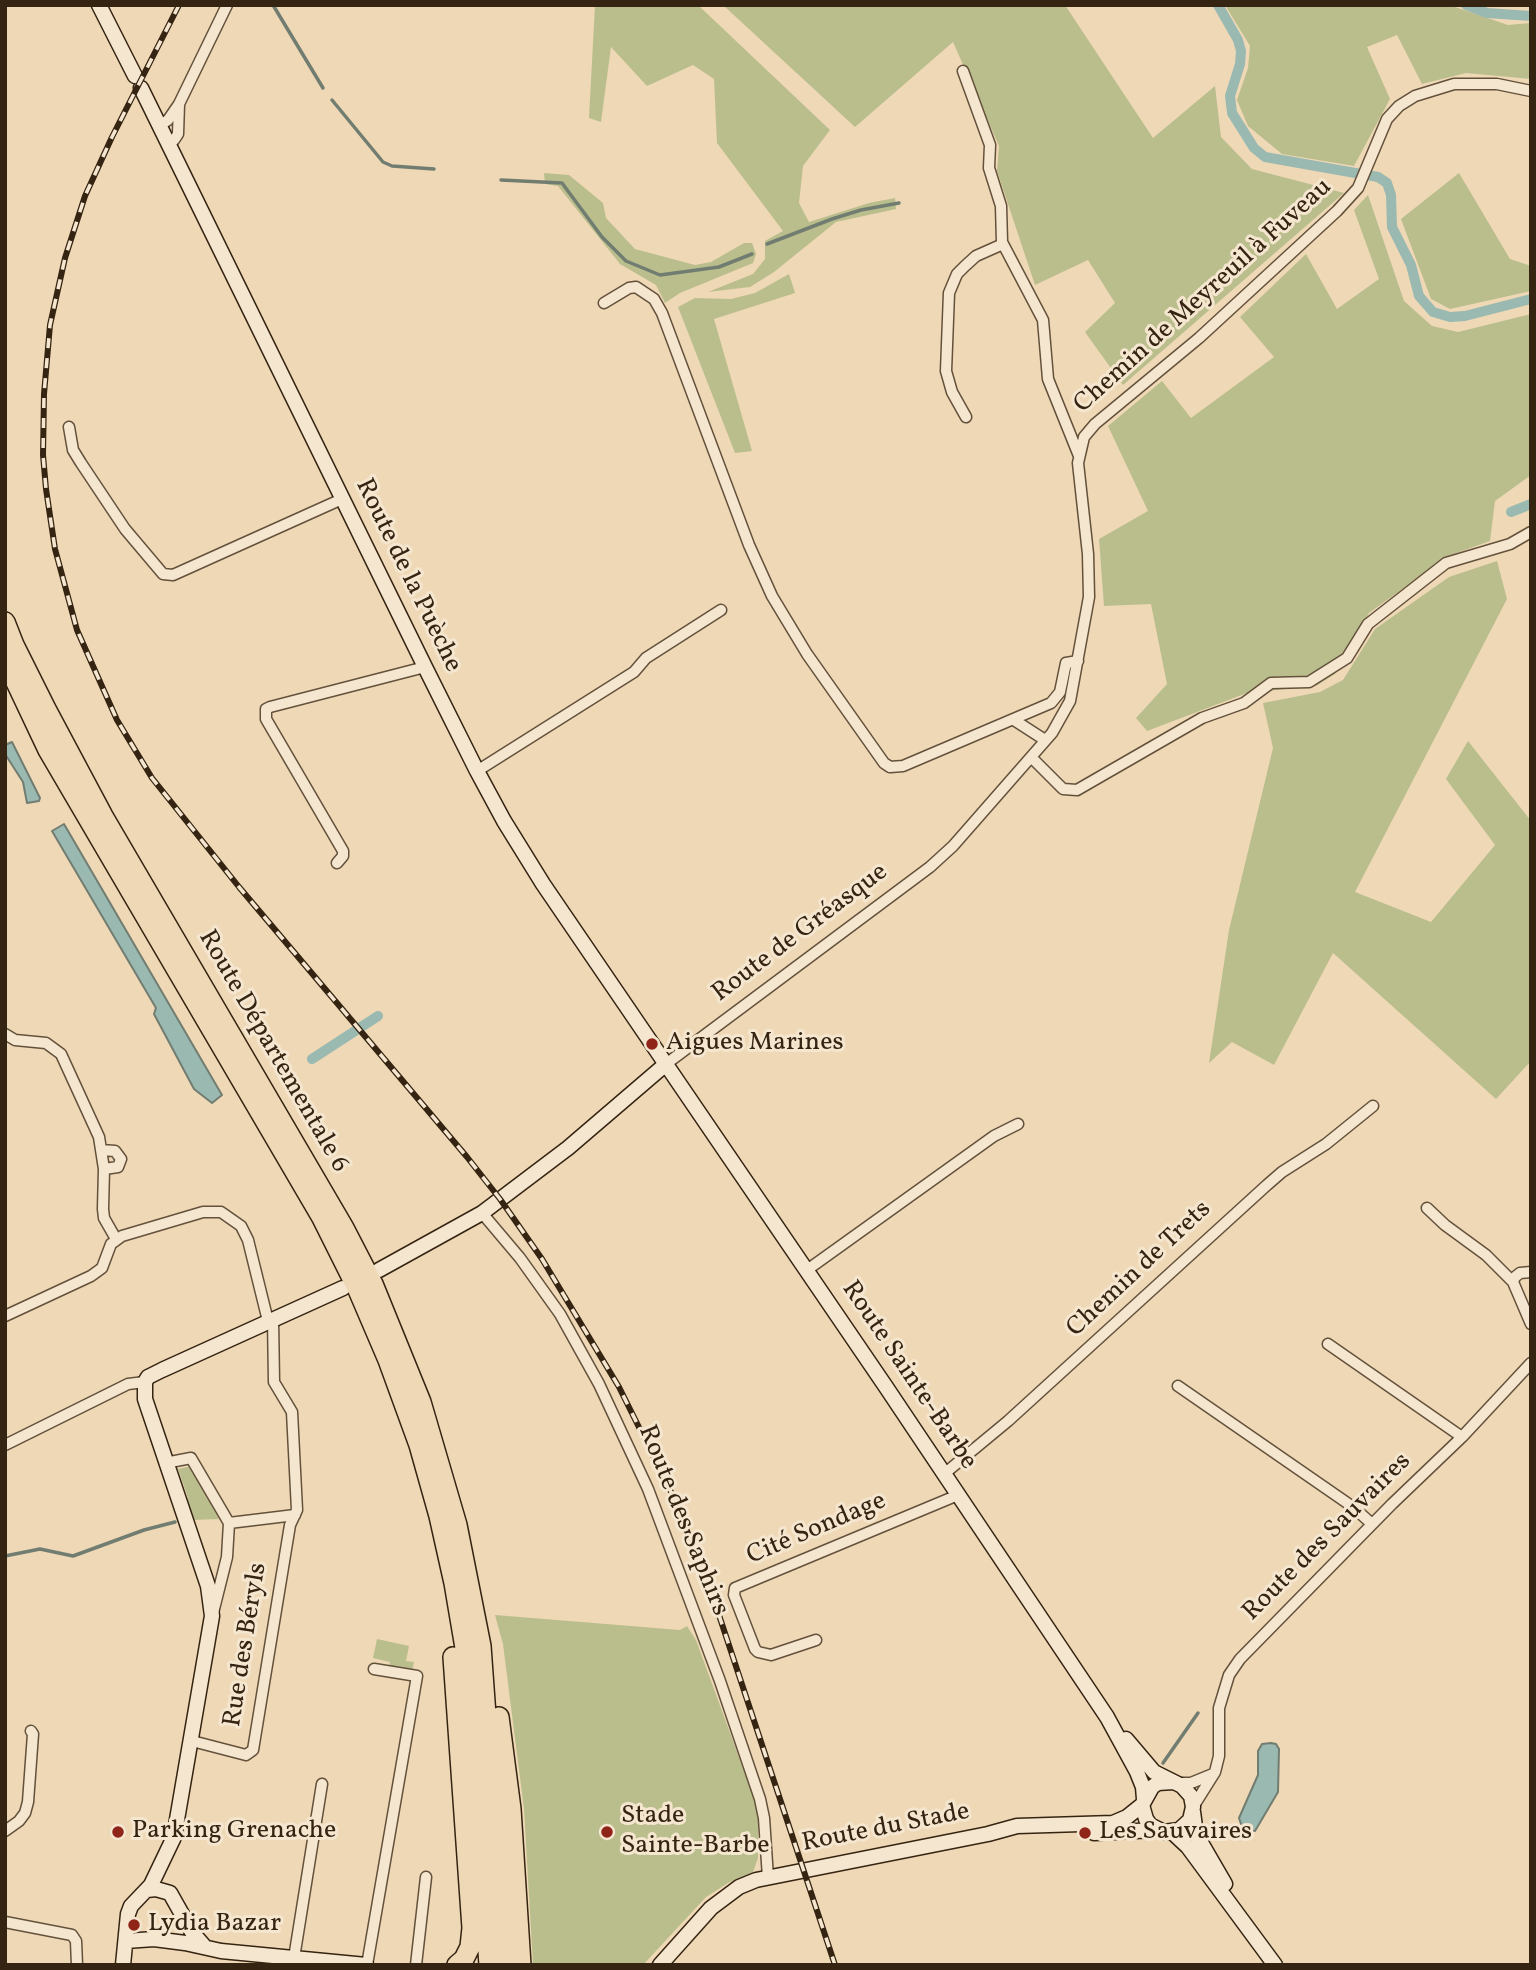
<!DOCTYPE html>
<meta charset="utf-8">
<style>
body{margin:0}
#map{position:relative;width:1536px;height:1970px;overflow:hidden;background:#efd8b6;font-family:Vollkorn,serif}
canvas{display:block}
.frame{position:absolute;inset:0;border:7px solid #352412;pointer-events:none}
</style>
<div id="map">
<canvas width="1536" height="1970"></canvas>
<div class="frame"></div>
</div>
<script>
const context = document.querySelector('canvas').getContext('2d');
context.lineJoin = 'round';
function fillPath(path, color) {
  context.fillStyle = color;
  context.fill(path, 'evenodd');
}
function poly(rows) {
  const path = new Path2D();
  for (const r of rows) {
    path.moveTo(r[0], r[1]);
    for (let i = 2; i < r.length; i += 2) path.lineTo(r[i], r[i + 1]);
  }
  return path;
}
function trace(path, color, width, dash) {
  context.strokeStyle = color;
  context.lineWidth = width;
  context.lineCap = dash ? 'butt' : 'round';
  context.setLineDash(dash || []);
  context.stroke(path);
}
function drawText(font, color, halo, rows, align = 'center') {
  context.font = font + ' Vollkorn,serif';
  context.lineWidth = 6;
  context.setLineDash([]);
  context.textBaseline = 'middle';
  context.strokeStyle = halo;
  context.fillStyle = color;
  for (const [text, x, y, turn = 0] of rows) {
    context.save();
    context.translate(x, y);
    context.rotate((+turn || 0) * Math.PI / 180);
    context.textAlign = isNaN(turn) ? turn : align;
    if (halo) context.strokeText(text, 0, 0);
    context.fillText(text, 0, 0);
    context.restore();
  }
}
fillPath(poly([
 [595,5,698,5,830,130,803,166,799,203,809,222,869,203,895,198,896,209,836,222,774,272,750,287,708,292,753,274,765,259,765,241,783,231,717,143,714,79,693,65,647,86,611,47,601,122,589,118],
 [723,5,1065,5,1153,138,1215,86,1221,137,1252,169,1344,193,1123,385,1085,332,1115,303,1088,260,1035,285,997,171,999,146,953,42,855,127],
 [1225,5,1449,5,1508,25,1531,23,1531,79,1466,73,1422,84,1397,35,1367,47,1390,99,1354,166,1282,154,1248,126,1237,100,1248,68,1250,46],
 [544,173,569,175,603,203,606,218,635,249,695,265,711,262,744,243,752,243,756,254,753,263,680,293,665,303,656,285,620,264,558,186,545,184],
 [1459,173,1510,259,1531,266,1531,291,1450,309,1431,299,1401,219],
 [1368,195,1404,301,1432,326,1458,332,1531,314,1531,475,1495,501,1490,541,1448,556,1369,613,1335,674,1316,686,1247,693,1147,731,1136,718,1167,684,1151,604,1104,606,1099,539,1148,511,1108,426,1162,381,1191,418,1274,357,1240,317,1306,254,1337,309,1379,279,1354,210],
 [789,274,795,293,714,319,752,451,735,453,678,307,695,298,731,299,755,293],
 [1497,561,1507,599,1355,892,1431,922,1495,845,1446,779,1468,741,1531,821,1531,1061,1496,1099,1333,953,1274,1065,1232,1042,1209,1063,1229,930,1273,748,1263,703,1320,692,1343,680,1375,629,1449,577],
 [191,1466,219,1519,192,1520,186,1499,188,1498,178,1469],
 [495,1615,680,1630,687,1626,696,1640,755,1801,758,1816,758,1858,753,1872,728,1883,706,1897,643,1965,533,1965,524,1809,503,1644],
 [377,1639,409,1646,406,1661,414,1662,412,1671,389,1667,390,1662,373,1658]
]), '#babe8d');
const water = poly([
 [12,742,40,798,39,801,27,803,23,782,5,754,5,745,12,742],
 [64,824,222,1095,212,1103,194,1089,154,1014,156,1008,52,831,64,824],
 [1271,1743,1276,1744,1279,1749,1278,1792,1255,1831,1248,1830,1241,1824,1239,1818,1258,1775,1258,1751,1262,1744,1271,1743]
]);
fillPath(water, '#9ab9b1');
trace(water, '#727d71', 2);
trace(poly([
 [273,5,323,88],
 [332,100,383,162,392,166,434,169],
 [501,180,562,183,602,237,626,261,660,275,719,267,752,254],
 [767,244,832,219,861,210,899,203],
 [5,1556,40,1549,73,1556,144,1530,175,1522],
 [1163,1763,1198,1713]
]), '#727d71', 3.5);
trace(poly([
 [1218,5,1238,40,1241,51,1240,64,1230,96,1232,113,1254,148,1265,157,1378,177,1387,183,1391,195,1392,227,1411,265,1419,296,1433,312,1450,317,1465,316,1531,299],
 [1466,5,1487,13,1531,16],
 [1511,512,1531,504],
 [312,1059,378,1016]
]), '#9ab9b1', 10);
const street = poly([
 [963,71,990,145,989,168,1001,206,1002,242,1043,320,1048,379,1079,456],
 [179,104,227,5],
 [159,126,168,120,179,104,178,134,174,140,168,145],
 [604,303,629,288,636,287,654,299,662,313,749,545,772,596,807,654,884,763,890,767,903,766,1051,703,1060,692,1066,663,1078,661],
 [966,417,952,392,946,371,949,293,957,274,965,266,976,256,1003,244],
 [69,427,73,450,81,463,125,529,163,574,173,575,342,499],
 [1014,720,1045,740],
 [1031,757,1063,789,1077,790,1202,718,1244,703,1271,683,1309,682,1347,658,1368,624,1446,563,1510,544,1531,532],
 [477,771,634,672,646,658,721,610],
 [337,863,343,856,343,851,266,719,266,709,270,707,425,667],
 [5,1034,15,1040,46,1043,61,1054,99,1137,104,1169,103,1209,104,1218,116,1239],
 [666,1064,930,867,953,846,1052,733,1070,701,1089,597,1088,554,1078,463,1084,437,1095,424,1199,338,1337,211,1358,188,1387,119,1399,106,1415,96,1454,84,1497,84,1531,91],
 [101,1150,115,1151,121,1159,118,1167,104,1169],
 [1427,1208,1445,1225,1486,1255,1513,1282],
 [482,1213,520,1258,560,1314,599,1384,648,1489,720,1681,760,1799,764,1818,768,1878],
 [807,1270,994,1136,1018,1124],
 [1531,1272,1520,1273,1515,1277,1513,1282,1531,1324],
 [5,1316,91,1276,102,1268,111,1244,122,1236,203,1212,221,1212,241,1226,248,1240,268,1321],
 [1328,1344,1462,1437],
 [1178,1386,1353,1507,1372,1524],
 [5,1445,128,1384,145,1382],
 [165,1463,191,1458,229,1523,227,1557,213,1613],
 [944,1474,1008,1421,1267,1185,1282,1172,1326,1144,1373,1106],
 [229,1523,295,1515],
 [816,1640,771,1655,758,1652,755,1649,734,1595,735,1588,958,1495],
 [192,1741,246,1755,253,1750,290,1525,297,1510,292,1412,274,1382,273,1319],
 [1178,1783,1191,1783,1213,1774],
 [1193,1807,1215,1772,1219,1756,1219,1708,1229,1675,1240,1659,1392,1504,1462,1437,1531,1363],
 [5,1831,19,1821,25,1813,28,1802,33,1734,31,1731],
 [5,1922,72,1935,76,1941,77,1965],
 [294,1958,322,1784],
 [367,1965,417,1676,374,1669],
 [416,1965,426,1877]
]);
const secondary = poly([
 [99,5,135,76],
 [141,88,425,667,477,771,504,821,543,884,886,1387,1107,1717,1137,1772,1143,1787,1144,1799],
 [379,1270,482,1213,568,1148,666,1064],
 [1126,1739,1154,1772,1182,1786,1191,1796,1193,1807,1190,1820,1179,1830,1164,1832,1150,1825,1146,1819,1142,1805,1152,1787,1158,1783,1173,1782],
 [1193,1812,1196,1834,1225,1884],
 [1172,1832,1188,1847,1275,1965],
 [1094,1833,1156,1830],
 [147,1890,156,1889,170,1893,192,1932,205,1947],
 [126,1941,154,1939,185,1943,221,1951,366,1965],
 [123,1965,128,1914,131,1906,151,1885,174,1837,212,1616,208,1586,145,1399,145,1382,148,1377,162,1370,343,1288],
 [660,1965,711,1908,739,1887,756,1880,988,1834,1017,1826,1113,1823,1127,1817,1142,1805]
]);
const highway = poly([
 [5,622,14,645,46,709,103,816,344,1228,373,1284,421,1402,457,1525,481,1646,504,1965],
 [5,659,48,750,322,1218,358,1290,388,1360,419,1445,439,1516,454,1583,465,1648,472,1720,489,1965],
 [453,1657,472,1928,470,1947,464,1959,457,1965],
 [499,1717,511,1809,521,1965]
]);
trace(street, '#64513b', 13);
trace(secondary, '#352412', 17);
trace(highway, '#352412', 22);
trace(street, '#f5e6d0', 10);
trace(secondary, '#f5e6d0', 14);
trace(highway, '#efd8b6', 19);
const rail = poly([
 [179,5,112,137,85,196,65,258,50,325,44,394,43,455,46,489,55,549,77,630,117,720,152,778,239,887,467,1157,500,1199,542,1259,619,1387,674,1498,713,1597,835,1965]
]);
trace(rail, '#352412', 6);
trace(rail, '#f5e6d0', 3.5, [10]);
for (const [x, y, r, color] of [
 [652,1044,7,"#8f2418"],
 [118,1832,7,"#8f2418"],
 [607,1832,7,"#8f2418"],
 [1085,1833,7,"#8f2418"],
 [134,1925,7,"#8f2418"]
]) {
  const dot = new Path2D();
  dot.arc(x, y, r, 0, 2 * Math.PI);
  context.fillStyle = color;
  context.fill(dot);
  trace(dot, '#f5e6d0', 2.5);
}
drawText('26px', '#352412', '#f5e6d0', [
 ["Chemin de Meyreuil à Fuveau",1204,297,-42],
 ["Route de la Puèche",407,576,64],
 ["Route de Gréasque",801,934,-37],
 ["Route Départementale 6",272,1052,60],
 ["Chemin de Trets",1140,1270,-43],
 ["Route Sainte-Barbe",908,1376,56],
 ["Route des Saphirs",682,1521,68],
 ["Cité Sondage",817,1530,-23],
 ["Route des Sauvaires",1328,1538,-45],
 ["Rue des Béryls",247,1645,-81],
 ["Route du Stade",886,1829,-11]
]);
drawText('26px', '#352412', '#f5e6d0', [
 ["Aigues Marines",666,1044],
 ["Stade",621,1817],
 ["Sainte-Barbe",621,1847],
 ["Parking Grenache",132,1832],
 ["Les Sauvaires",1099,1833],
 ["Lydia Bazar",148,1925]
], 'left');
</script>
